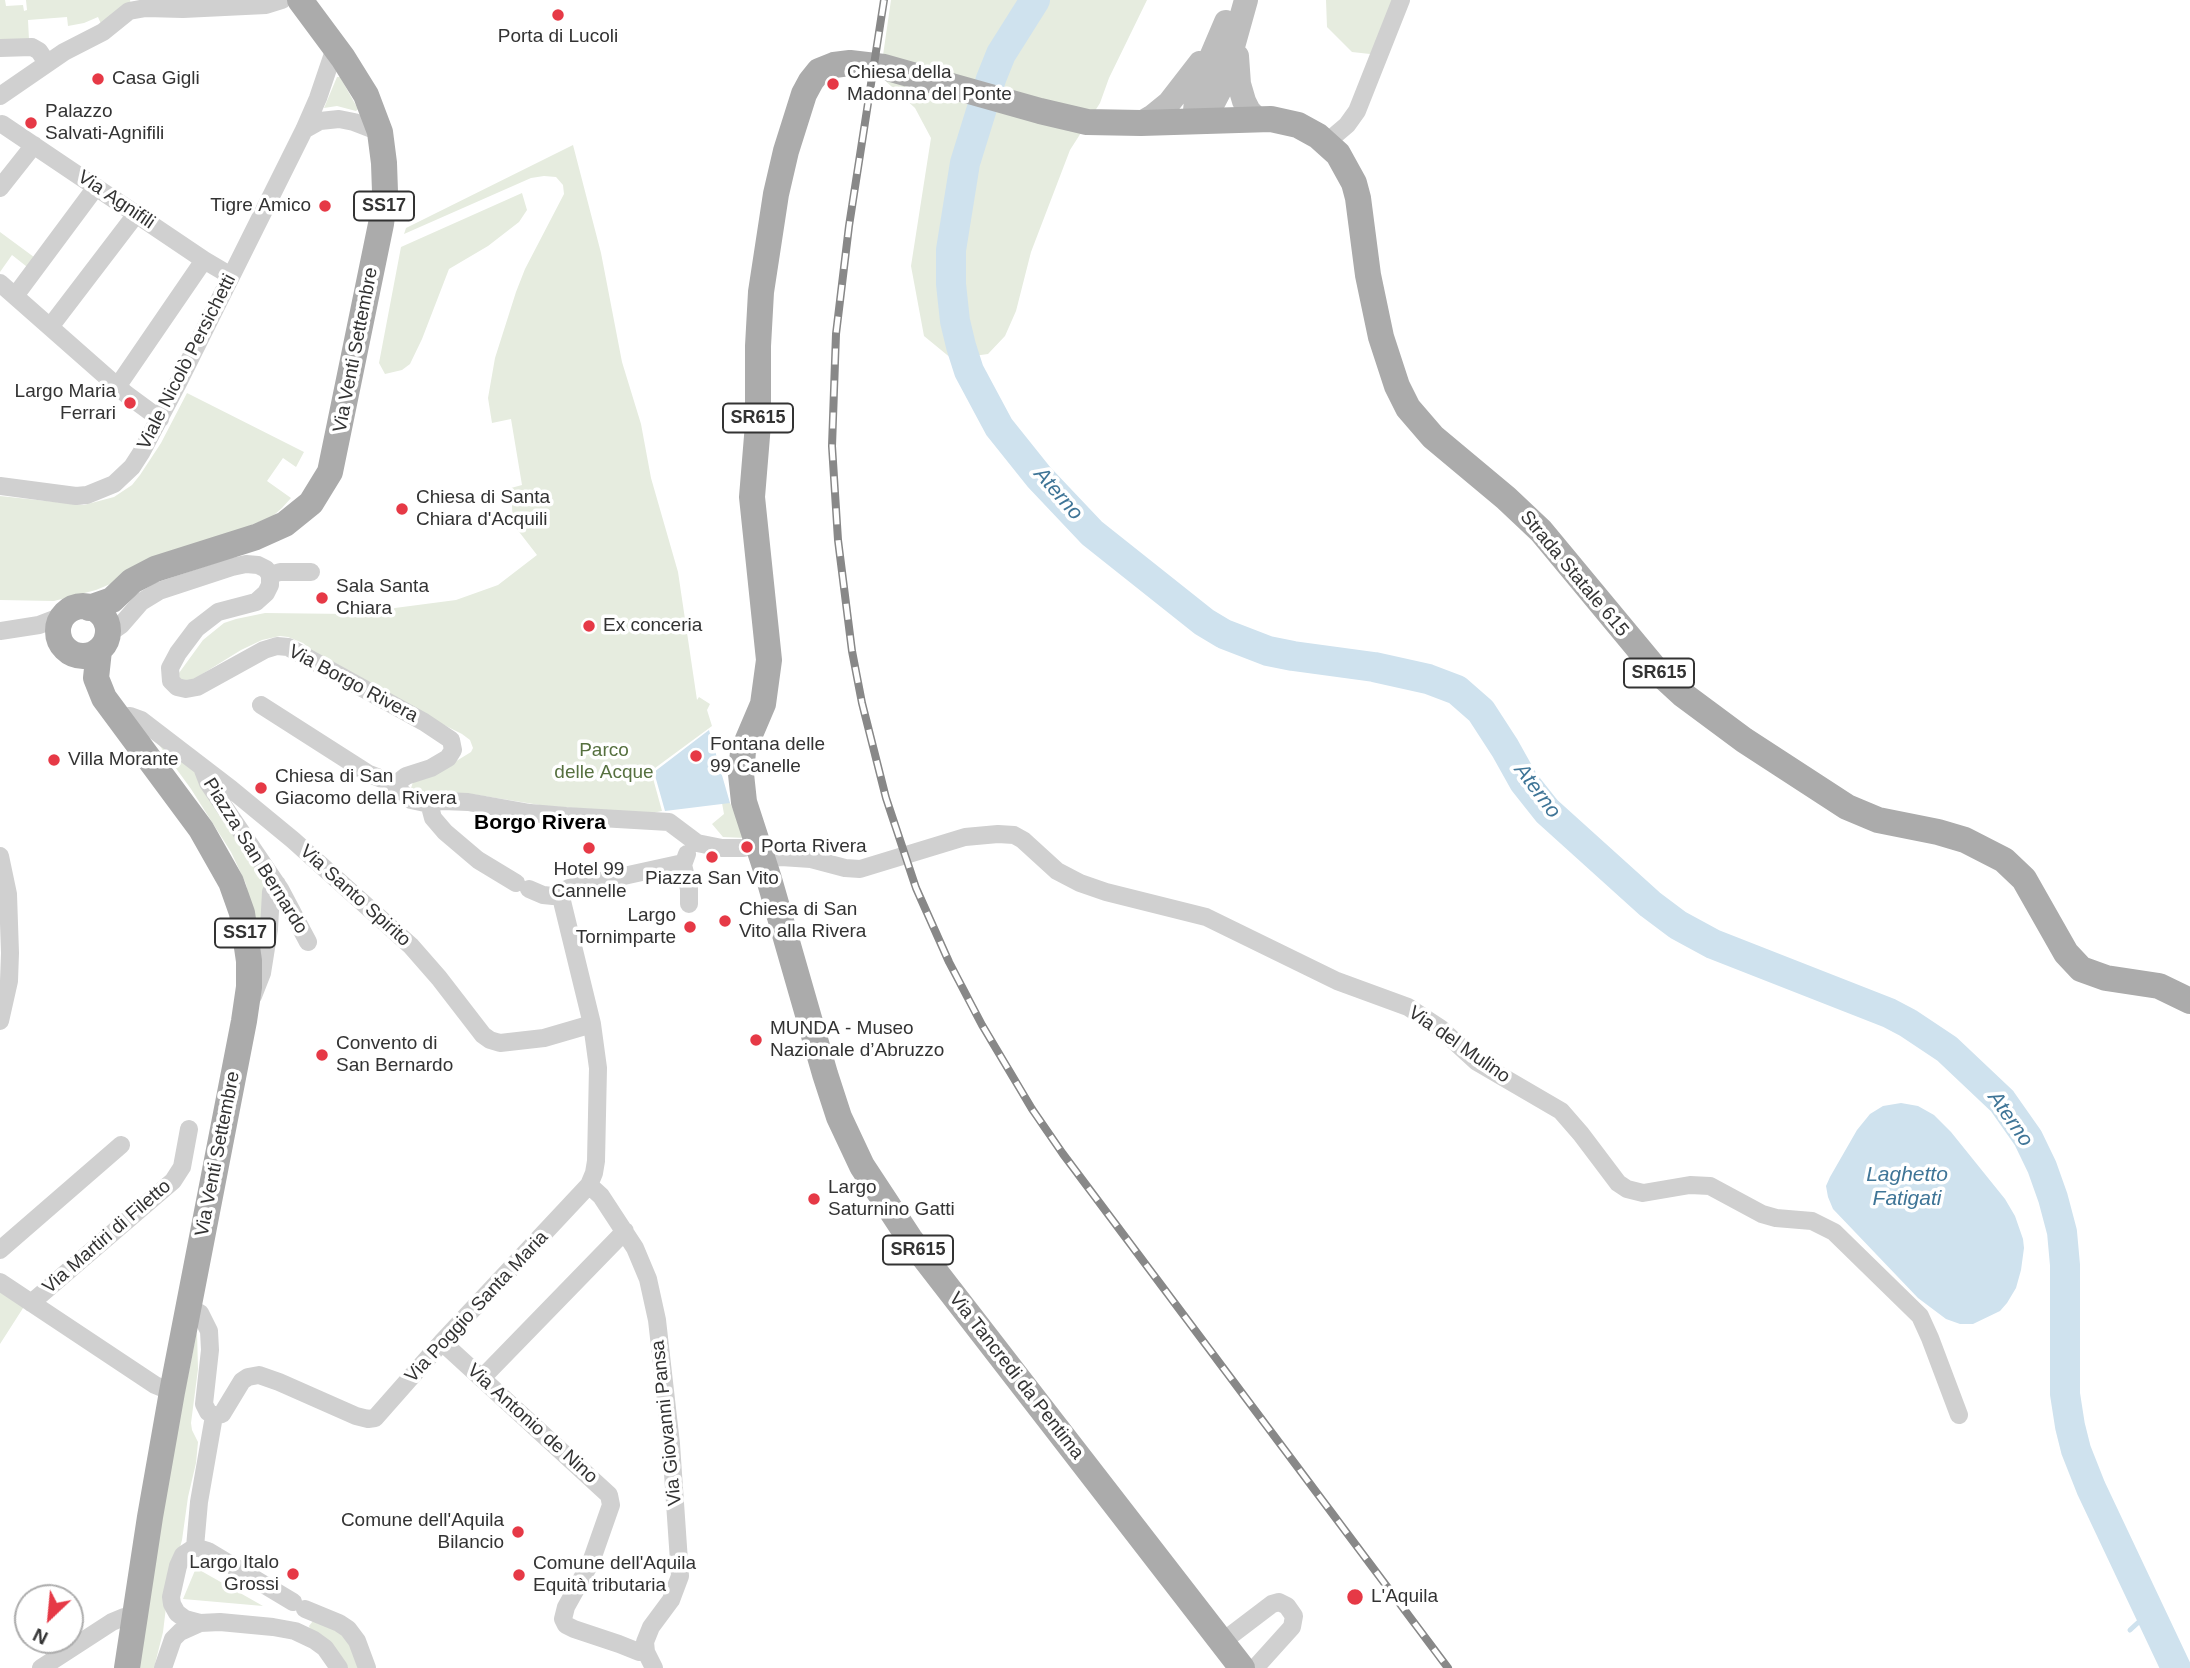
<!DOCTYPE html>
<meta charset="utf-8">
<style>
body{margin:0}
#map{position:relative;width:2190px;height:1668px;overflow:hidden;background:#fff;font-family:Helvetica,sans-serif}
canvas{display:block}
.north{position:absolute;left:14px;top:1584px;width:70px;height:70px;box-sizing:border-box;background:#fff;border:2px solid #adadad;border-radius:50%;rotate:206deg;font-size:19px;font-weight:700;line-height:28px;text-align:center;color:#333}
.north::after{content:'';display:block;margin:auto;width:24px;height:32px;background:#e63946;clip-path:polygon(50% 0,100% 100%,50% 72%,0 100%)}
</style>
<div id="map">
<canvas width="2190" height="1668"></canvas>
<div class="north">N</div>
</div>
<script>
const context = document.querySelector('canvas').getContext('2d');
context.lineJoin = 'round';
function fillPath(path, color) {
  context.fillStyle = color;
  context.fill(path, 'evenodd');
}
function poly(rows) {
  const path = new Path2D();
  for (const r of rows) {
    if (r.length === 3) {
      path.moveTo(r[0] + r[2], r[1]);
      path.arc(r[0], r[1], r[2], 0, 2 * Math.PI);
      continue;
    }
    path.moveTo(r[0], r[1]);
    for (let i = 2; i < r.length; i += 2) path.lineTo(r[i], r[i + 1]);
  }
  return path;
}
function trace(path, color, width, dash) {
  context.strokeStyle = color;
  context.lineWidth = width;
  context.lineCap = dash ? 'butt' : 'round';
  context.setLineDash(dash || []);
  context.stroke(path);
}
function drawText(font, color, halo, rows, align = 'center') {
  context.font = font + ' Helvetica,sans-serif';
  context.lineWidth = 7;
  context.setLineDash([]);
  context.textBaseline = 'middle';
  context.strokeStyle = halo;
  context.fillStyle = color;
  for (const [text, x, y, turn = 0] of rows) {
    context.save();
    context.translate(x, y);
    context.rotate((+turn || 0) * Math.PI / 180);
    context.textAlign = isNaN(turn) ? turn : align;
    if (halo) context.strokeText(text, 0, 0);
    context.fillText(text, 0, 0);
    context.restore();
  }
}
fillPath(poly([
 [0,0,5,0,6,6,23,5,24,11,27,10,26,0,130,0,131,4,101,24,98,17,84,23,68,26,67,17,28,20,29,40,0,43],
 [891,0,1147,0,1109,78,1100,103,1070,150,1031,252,1016,311,1005,336,988,354,952,359,924,336,911,266,931,138,915,108,880,76],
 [1326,0,1396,0,1379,45,1370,54,1352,52,1327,27],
 [337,77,340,77,358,109,356,111,337,106,324,108],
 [573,145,601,253,622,362,641,424,651,478,678,572,697,700,699,697,710,704,707,710,712,726,651,771,662,811,652,813,546,806,471,794,423,794,415,792,411,788,413,782,432,776,471,752,473,748,470,740,462,734,414,710,318,656,303,643,288,637,280,636,262,640,241,650,191,681,180,679,179,673,203,640,224,623,236,619,265,613,349,614,456,600,498,585,537,555,513,524,511,488,522,485,511,419,492,423,488,398,495,358,516,292,525,269,564,194,563,185,556,177,544,176,531,178,404,234,406,228],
 [522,193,527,210,519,222,488,246,449,269,422,339,410,364,402,370,385,374,379,363,401,247],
 [0,232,38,260,31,270,12,255,0,272],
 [187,393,304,452,296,467,283,458,267,481,291,498,282,508,273,516,96,590,54,601,0,600,0,496,84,505,114,497,132,485,140,475,161,443],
 [141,720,192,761,238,836,268,891,258,945,246,884,231,852,191,789],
 [722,803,730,803,746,838,723,837,712,824,724,814],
 [0,1289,25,1305,0,1344],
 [197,1331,198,1369,191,1423,192,1430,198,1442,196,1463,188,1497,182,1540,168,1591,163,1632,154,1668,136,1668,152,1556],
 [196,1568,263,1606,183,1599],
 [313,1621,325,1624,348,1639,361,1668,343,1668,310,1629,309,1626]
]), '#e6ecdf');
fillPath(poly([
 [709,730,730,803,665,811,654,772],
 [1901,1103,1918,1106,1934,1115,1951,1132,2005,1199,2015,1216,2023,1239,2024,1248,2021,1270,2016,1288,2007,1303,2000,1311,1973,1324,1960,1324,1946,1319,1918,1298,1833,1209,1828,1197,1826,1186,1830,1177,1857,1130,1870,1114,1883,1106]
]), '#cfe2ee');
trace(poly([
 [2130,1630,2143,1618,2148,1606]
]), '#cfe2ee', 5);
trace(poly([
 [1035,0,1001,54,991,79,965,163,951,250,951,284,955,321,961,346,969,371,999,427,1039,477,1092,533,1204,622,1224,634,1268,651,1293,656,1374,667,1428,679,1457,690,1481,711,1505,748,1524,782,1547,811,1650,904,1678,925,1713,944,1889,1013,1908,1023,1947,1049,2002,1101,2028,1138,2042,1167,2053,1198,2062,1232,2065,1265,2065,1394,2070,1426,2076,1450,2091,1488,2176,1668]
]), '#cfe2ee', 30);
trace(poly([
 [0,48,32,47,39,51,47,63],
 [0,96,64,52,103,32,129,11,146,8,183,9,266,5,282,0],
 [2,124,204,260,231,276],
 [304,130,320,121,339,119,354,122,380,132],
 [1327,142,1347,125,1357,111,1401,0],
 [0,188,34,145],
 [0,283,126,394,160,419],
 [15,296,96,187],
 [50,327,137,213],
 [117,387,204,260],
 [0,486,76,496,87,495,114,484,132,467,141,453,178,383,304,130,318,98,335,48],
 [270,575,280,572,311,572],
 [0,631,39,625,65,615],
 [108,634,121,625,141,602,159,591,232,567,246,564,258,565,266,569,270,575,270,585,266,593,256,602,218,612,196,629,178,653,170,668,171,681,177,687,186,689,197,687,264,650,277,646,288,647,424,722,451,740,453,750,448,758,431,768,406,776,401,780,398,785,400,791,411,800,425,803,443,801,468,802,530,813,566,816,669,822,697,843,722,848,744,848],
 [261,705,369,774,398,785],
 [117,718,130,716,141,720,231,789,293,840,411,946,439,978,483,1035,490,1040,500,1043,544,1038,592,1024],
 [203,770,208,783,280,889,308,942],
 [429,803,433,818,445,832,478,860,516,883],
 [687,854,683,865,689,889,689,904],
 [0,856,8,894,10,953,9,981,0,1021],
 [763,859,781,857,811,859,845,868,860,869,965,837,998,834,1014,835,1023,840,1057,871,1080,883,1106,892,1206,917,1337,981,1408,1007,1440,1028,1477,1062,1561,1111,1581,1134,1618,1183,1627,1189,1643,1193,1690,1185,1710,1186,1762,1214,1776,1218,1812,1221,1834,1232,1920,1316,1930,1338,1959,1415],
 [529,889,543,895,553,896,569,888,683,863],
 [253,996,262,973,269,929,271,892,277,884],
 [589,1185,601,1196,635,1248,648,1279,657,1320,671,1444,680,1576,671,1600,651,1627,645,1642,646,1652,654,1668],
 [0,1250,121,1145],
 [0,1282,155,1385,172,1392],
 [31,1303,173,1181,182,1167,189,1129],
 [188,1308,200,1313,209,1331,210,1350,204,1404,208,1412,214,1416],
 [442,1342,609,1495,611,1505,591,1562,566,1607,563,1619,566,1625,574,1629,619,1644,639,1652,646,1652],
 [482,1378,625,1231],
 [214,1416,222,1414,242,1381,248,1377,259,1375,279,1382,356,1416,368,1419,375,1418,442,1342,589,1185,594,1173,596,1161,598,1068,592,1024,560,893],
 [195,1547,199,1502,214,1416],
 [305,1609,339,1623,348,1629,357,1641,367,1668],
 [200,1623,185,1619,177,1613,172,1604,171,1597,178,1566,183,1555,195,1547,208,1551,293,1602],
 [1222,1642,1272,1604,1279,1602,1287,1606,1294,1616,1292,1627,1255,1668],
 [41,1668,112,1622,124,1617,134,1617],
 [163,1668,173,1639,180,1632,200,1623,220,1622,273,1627,295,1631,314,1640,325,1648,339,1668]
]), '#d0d0d0', 18);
trace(poly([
 [1226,22,1197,90,1195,111,1198,121,1209,111,1222,86,1246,0],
 [1237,56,1239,84,1244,101,1249,111,1257,119],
 [1141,123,1153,116,1169,103,1200,63]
]), '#bdbdbd', 24);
trace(poly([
 [83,631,25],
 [89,608,112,600,132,581,155,569,256,537,285,524,311,503,330,472,381,224,385,192,384,163,380,132,366,95,343,58,300,0],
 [99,650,96,678,104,698,201,829,231,882,242,913,249,961,249,987,244,1021,172,1392,150,1517,127,1668],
 [1242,1668,910,1239,862,1166,839,1117,825,1074,769,879,744,802,741,774,743,751,763,704,769,660,752,497,758,424,758,346,761,292,776,194,786,151,804,94,811,81,819,71,834,65,850,63,884,67,1040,111,1087,122,1141,123,1271,119,1298,125,1318,136,1338,154,1354,183,1358,198,1368,275,1381,337,1397,386,1408,408,1433,437,1506,498,1541,531,1658,672,1682,694,1744,740,1847,807,1878,820,1938,832,1965,840,2004,860,2024,879,2066,953,2081,969,2106,978,2159,986,2190,1001]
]), '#ababab', 26);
const rail = poly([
 [884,0,849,226,836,334,832,446,838,540,852,651,862,703,886,798,916,888,949,962,982,1025,1032,1109,1063,1154,1448,1668]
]);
trace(rail, '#888', 8);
trace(rail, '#fff', 5, [16]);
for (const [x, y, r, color] of [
 [558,15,7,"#e63946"],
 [98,79,7,"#e63946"],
 [833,84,7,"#e63946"],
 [31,123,7,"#e63946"],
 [325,206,7,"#e63946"],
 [130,403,7,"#e63946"],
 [402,509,7,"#e63946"],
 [322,598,7,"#e63946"],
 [589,626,7,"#e63946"],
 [696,756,7,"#e63946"],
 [54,760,7,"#e63946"],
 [261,788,7,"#e63946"],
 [747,847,7,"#e63946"],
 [589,848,7,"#e63946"],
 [712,857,7,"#e63946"],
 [725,921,7,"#e63946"],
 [690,927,7,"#e63946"],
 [756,1040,7,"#e63946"],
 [322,1055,7,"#e63946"],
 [814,1199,7,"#e63946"],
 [518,1532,7,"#e63946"],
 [293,1574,7,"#e63946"],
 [519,1575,7,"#e63946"],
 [1355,1597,9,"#e63946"]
]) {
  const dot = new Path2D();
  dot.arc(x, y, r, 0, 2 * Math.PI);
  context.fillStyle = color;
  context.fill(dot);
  trace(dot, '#fff', 2.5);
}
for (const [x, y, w] of [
 [384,206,60],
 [758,418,70],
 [1659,673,70],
 [245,933,60],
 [918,1250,70]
]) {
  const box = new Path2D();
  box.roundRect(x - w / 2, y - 14.5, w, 29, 5);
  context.fillStyle = '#fff';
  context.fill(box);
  trace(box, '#333', 2);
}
drawText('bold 18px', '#333', null, [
 ["SS17",384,206],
 ["SR615",758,418],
 ["SR615",1659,673],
 ["SS17",245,933],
 ["SR615",918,1250]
]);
drawText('19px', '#333', '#fff', [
 ["Porta di Lucoli",558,37,"center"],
 ["Chiesa della",847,73],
 ["Madonna del Ponte",847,95],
 ["Casa Gigli",112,79],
 ["Palazzo",45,112],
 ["Salvati-Agnifili",45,134],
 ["Tigre Amico",311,206,"right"],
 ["Largo Maria",116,392,"right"],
 ["Ferrari",116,414,"right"],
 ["Chiesa di Santa",416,498],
 ["Chiara d'Acquili",416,520],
 ["Sala Santa",336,587],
 ["Chiara",336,609],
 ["Ex conceria",603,626],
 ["Fontana delle",710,745],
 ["99 Canelle",710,767],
 ["Villa Morante",68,760],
 ["Chiesa di San",275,777],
 ["Giacomo della Rivera",275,799],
 ["Porta Rivera",761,847],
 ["Hotel 99",589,870,"center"],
 ["Cannelle",589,892,"center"],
 ["Piazza San Vito",712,879,"center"],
 ["Chiesa di San",739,910],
 ["Vito alla Rivera",739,932],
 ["Largo",676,916,"right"],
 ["Tornimparte",676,938,"right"],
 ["MUNDA - Museo",770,1029],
 ["Nazionale d’Abruzzo",770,1051],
 ["Convento di",336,1044],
 ["San Bernardo",336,1066],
 ["Largo",828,1188],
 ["Saturnino Gatti",828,1210],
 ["Comune dell'Aquila",504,1521,"right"],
 ["Bilancio",504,1543,"right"],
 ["Largo Italo",279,1563,"right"],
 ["Grossi",279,1585,"right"],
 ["Comune dell'Aquila",533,1564],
 ["Equità tributaria",533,1586],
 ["L'Aquila",1371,1597]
], 'left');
drawText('19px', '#333', '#fff', [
 ["Via Agnifili",116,200,34],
 ["Via Venti Settembre",356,350,-79],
 ["Viale Nicolò Persichetti",187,362,-63],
 ["Strada Statale 615",1574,574,50],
 ["Via Borgo Rivera",353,684,28],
 ["Piazza San Bernardo",255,856,58],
 ["Via Santo Spirito",355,896,42],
 ["Via del Mulino",1459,1045,35],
 ["Via Venti Settembre",218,1154,-79],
 ["Via Martiri di Filetto",107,1237,-41],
 ["Via Poggio Santa Maria",477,1307,-47],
 ["Via Tancredi da Pentima",1016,1376,52],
 ["Via Giovanni Pansa",667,1423,-96],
 ["Via Antonio de Nino",532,1424,42]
]);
drawText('19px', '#56703f', '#fff', [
 ["Parco",604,751],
 ["delle Acque",604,773]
]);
drawText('italic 21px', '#3f7597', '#fff', [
 ["Aterno",1058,494,49],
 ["Aterno",1537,791,53],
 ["Aterno",2010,1119,55],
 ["Laghetto",1907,1175],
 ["Fatigati",1907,1199]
]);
drawText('bold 21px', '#000', '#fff', [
 ["Borgo Rivera",540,823]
]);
</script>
